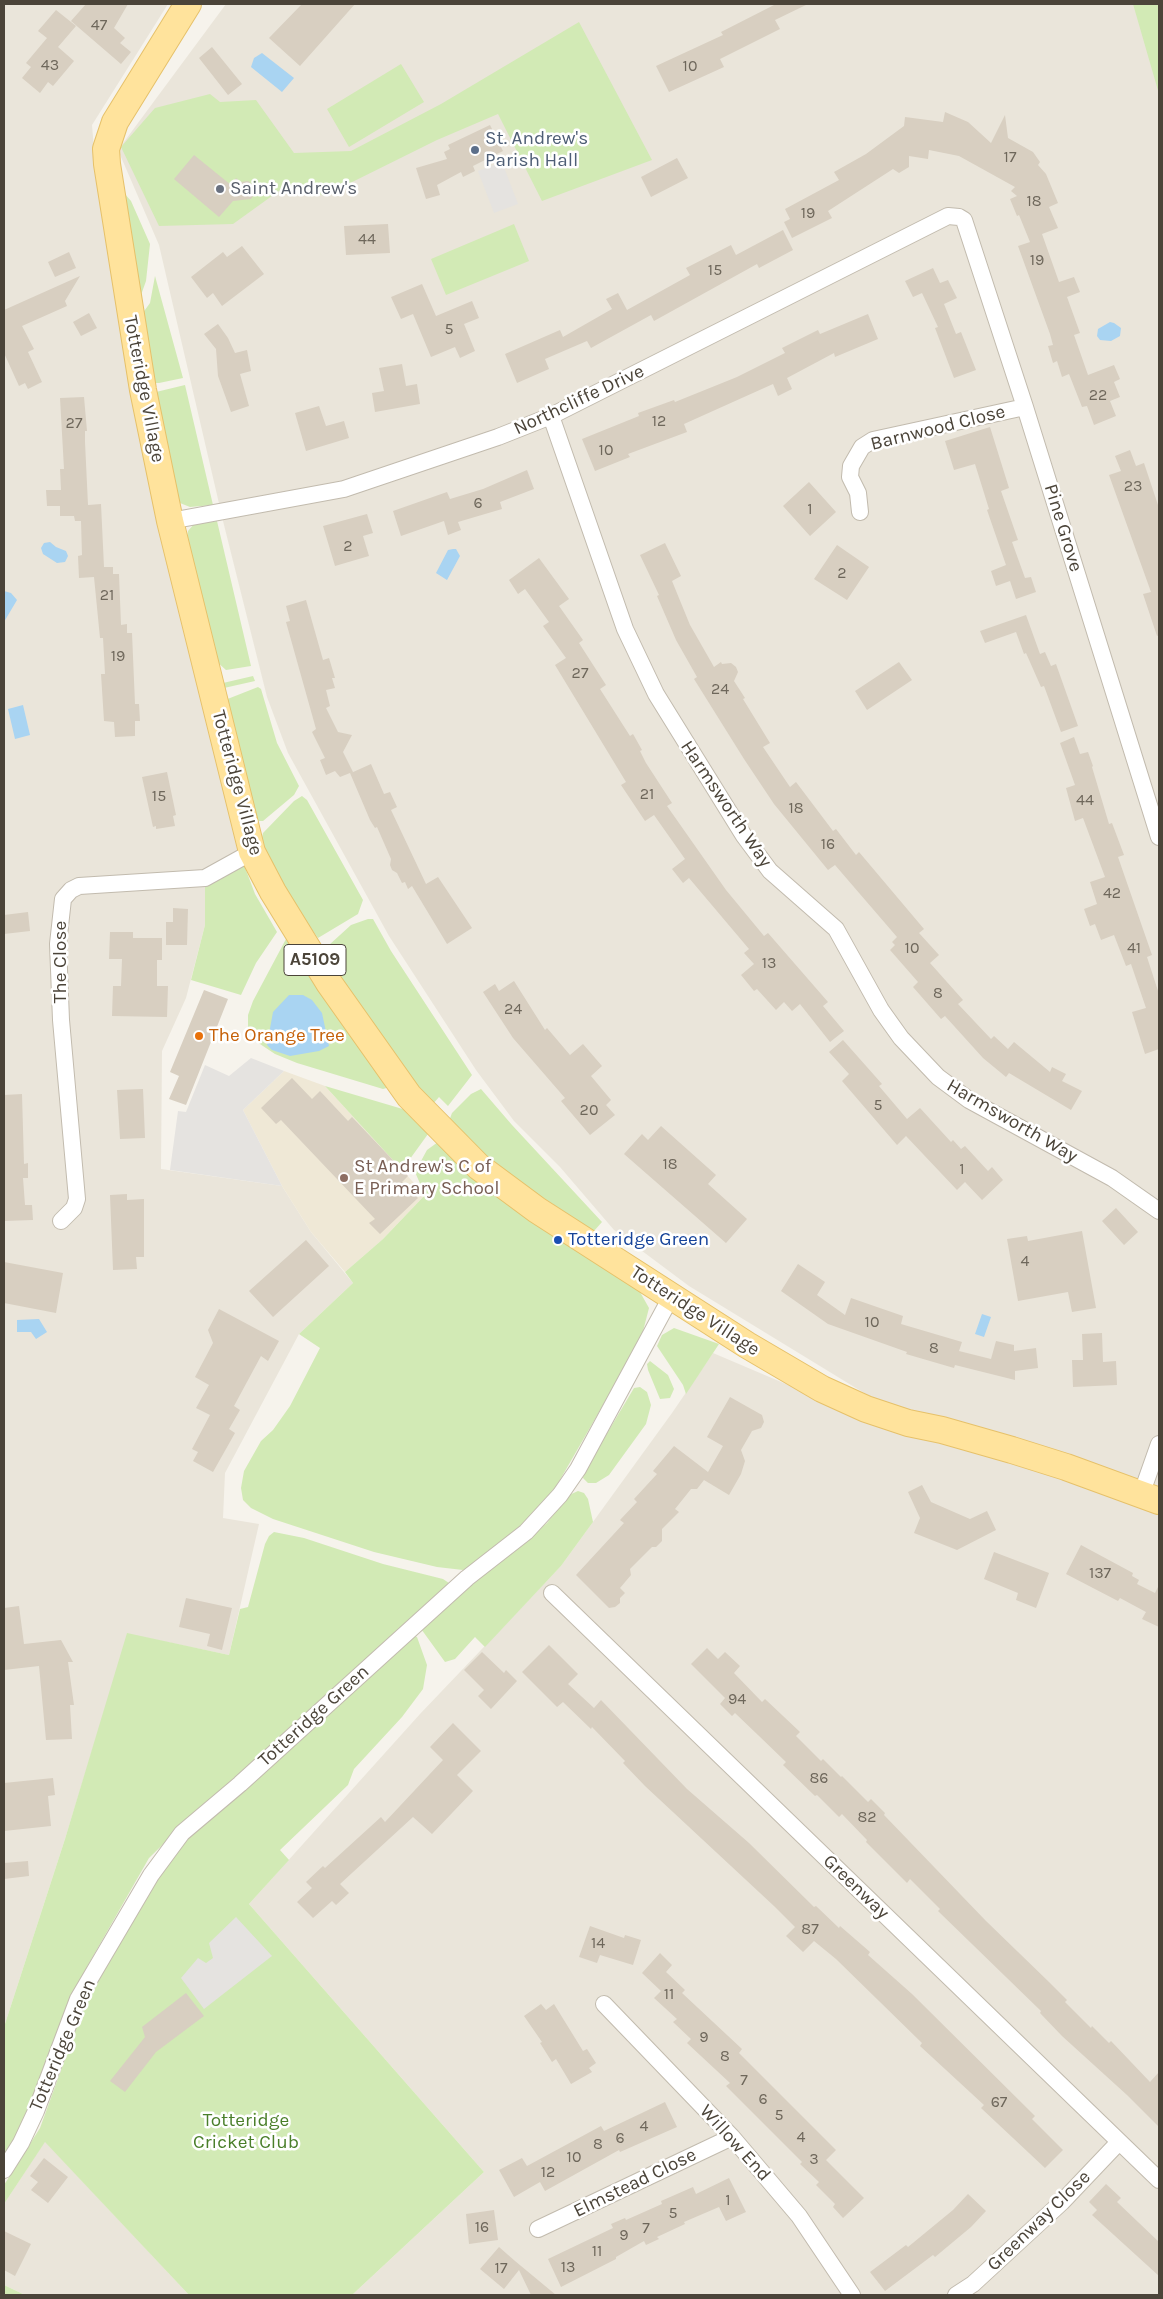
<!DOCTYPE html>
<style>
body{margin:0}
#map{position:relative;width:1163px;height:2299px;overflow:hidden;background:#f6f3ec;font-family:Karla,sans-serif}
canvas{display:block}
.frame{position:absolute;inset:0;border:5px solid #4b4439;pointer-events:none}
</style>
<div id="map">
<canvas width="1163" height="2299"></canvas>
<div class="frame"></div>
</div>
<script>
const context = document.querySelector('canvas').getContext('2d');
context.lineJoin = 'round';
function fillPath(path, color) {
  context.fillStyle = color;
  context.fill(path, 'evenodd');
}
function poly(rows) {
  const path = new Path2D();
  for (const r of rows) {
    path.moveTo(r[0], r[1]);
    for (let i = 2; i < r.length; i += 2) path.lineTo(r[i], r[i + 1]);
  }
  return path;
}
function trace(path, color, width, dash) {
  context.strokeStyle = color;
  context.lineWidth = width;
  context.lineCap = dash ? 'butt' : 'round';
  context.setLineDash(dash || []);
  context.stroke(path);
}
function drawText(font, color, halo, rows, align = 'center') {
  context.font = font + ' Karla,sans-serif';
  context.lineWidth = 5;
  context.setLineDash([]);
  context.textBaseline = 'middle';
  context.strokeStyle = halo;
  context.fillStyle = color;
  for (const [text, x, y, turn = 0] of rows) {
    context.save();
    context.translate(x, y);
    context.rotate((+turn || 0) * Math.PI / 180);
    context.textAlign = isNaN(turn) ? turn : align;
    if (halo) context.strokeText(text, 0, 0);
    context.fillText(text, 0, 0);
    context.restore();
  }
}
fillPath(poly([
 [4,4,168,4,92,125,96,173,243,853,205,884,205,925,186,998,162,1051,161,1169,282,1186,311,1232,353,1283,299,1334,225,1473,223,1518,259,1524,229,1655,128,1634,65,1839,4,2027],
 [226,4,1135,4,1159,86,1159,2295,352,2295,484,2172,249,1904,420,1714,561,1566,672,1413,713,1353,840,1407,905,1418,689,1286,614,1230,560,1167,514,1121,476,1070,389,936,288,753,267,697,224,525,159,245,118,150],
 [45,2141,189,2295,25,2295,4,2285,4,2204]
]), '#eae5da');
fillPath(poly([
 [284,1071,325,1086,425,1195,383,1239,345,1272,311,1232,282,1186,243,1110]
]), '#efe8d6');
fillPath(poly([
 [1133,4,1159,4,1159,94],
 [579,22,652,160,542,201,498,114,437,140,324,196,300,186,283,188,233,224,159,226,121,147,155,108,210,94,220,102,256,100,294,153,351,151,441,104],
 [401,64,424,102,349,147,327,109],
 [124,193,131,201,150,244,146,281,141,295],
 [514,224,529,261,446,295,431,259],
 [155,276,183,378,159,383,155,383,142,314,150,303],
 [185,385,213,505,190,507,180,503,175,495,156,392],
 [217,521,251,666,226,670,216,661,186,543,188,531,194,524],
 [253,676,255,681,224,688,223,683],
 [258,687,261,689,277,743,299,786,294,795,263,821,256,821,225,700],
 [302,796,307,800,363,900,358,914,318,938,289,898,261,841,263,833,294,801],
 [243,862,255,894,277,932,256,963,241,995,191,980,205,925,205,884],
 [368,919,373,919,391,951,472,1075,448,1106,439,1097,433,1104,413,1080,323,954,329,945,351,925],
 [286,939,356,1044,390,1087,383,1089,297,1063,275,1054,257,1042,248,1029,248,1015,253,1001],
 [325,1086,406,1110,428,1134,402,1170],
 [481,1089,512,1125,602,1222,594,1231,499,1169,449,1121,452,1113,471,1094],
 [438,1142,479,1183,508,1205,534,1220,640,1292,649,1308,641,1339,557,1485,533,1515,476,1564,463,1570,437,1567,374,1552,273,1519,251,1508,243,1500,241,1488,244,1471,261,1441,273,1430,290,1406,320,1348,299,1334,353,1283,345,1272,383,1239,425,1195,415,1172,427,1150],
 [674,1328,719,1344,686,1394,683,1385,657,1346,662,1335],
 [650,1361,668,1375,674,1389,670,1398,660,1399,648,1370,647,1364],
 [640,1387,647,1392,651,1405,646,1424,609,1475,596,1483,588,1483,583,1478,584,1472,634,1388],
 [578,1491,584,1493,588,1499,593,1522,561,1566,485,1647,475,1637,455,1659,445,1662,419,1626,547,1523,567,1496],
 [274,1532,304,1538,383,1564,443,1579,449,1583,449,1588,189,1819,149,1858,88,1965,37,2095,4,2160,4,2027,65,1839,127,1633,229,1655,240,1609,248,1607,265,1544,269,1536],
 [411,1634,417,1637,427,1665,423,1689,402,1717,354,1769,348,1785,280,1850,289,1860,249,1904,484,2172,352,2295,189,2295,45,2142,4,2204,4,2185,40,2128,85,2004,109,1955,142,1897,194,1831],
 [4,2285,25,2295,4,2295]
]), '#d2eab5');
fillPath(poly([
 [502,162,518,204,494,213,478,171],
 [251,1058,284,1071,243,1110,282,1186,170,1170,178,1111,186,1112,205,1065,229,1076],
 [236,1917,272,1956,204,2009,181,1978,198,1958,206,1963,213,1958,209,1943]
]), '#e5e3e0');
fillPath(poly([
 [262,53,294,78,282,92,251,67,254,58],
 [1110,322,1114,323,1121,328,1120,336,1111,341,1100,340,1097,336,1098,329],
 [50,542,56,547,66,551,68,556,65,562,57,563,43,554,41,548,44,543],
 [453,549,456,549,460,556,447,580,436,573,448,550],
 [4,591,11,593,17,600,4,622],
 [23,705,30,735,15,739,8,709],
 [289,995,303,995,312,1000,322,1013,329,1046,319,1051,290,1056,272,1050,267,1045,273,1012],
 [982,1314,991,1317,984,1337,975,1334],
 [39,1319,47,1332,36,1339,31,1332,17,1332,17,1320]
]), '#a9d4f2');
fillPath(poly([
 [86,4,128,4,114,28,125,38,120,43,131,52,121,64,71,21],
 [302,4,355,4,300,66,269,38],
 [776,4,808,4,775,20,780,29,720,59,724,67,669,92,656,66,723,35,721,32],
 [56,10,76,26,58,47,74,61,53,86,48,82,40,93,22,78,31,67,26,63,47,38,38,31],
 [212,47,242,84,228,95,199,58],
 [945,112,968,122,991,143,1005,115,1008,138,1033,152,1040,162,1038,165,1046,174,1058,203,1049,207,1058,228,1042,234,1059,282,1074,277,1080,292,1067,297,1080,333,1074,335,1088,375,1114,365,1120,379,1114,382,1120,397,1110,401,1116,416,1094,425,1087,406,1082,407,1069,374,1062,377,1057,361,1053,363,1048,346,1053,345,1050,334,1018,246,1030,242,1019,215,1017,216,1010,199,1017,196,1011,191,1015,187,959,156,929,150,928,159,909,156,909,167,899,173,893,169,828,211,832,218,792,238,784,222,790,219,785,209,839,180,834,172,866,154,904,126,905,117,943,122],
 [490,125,503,151,473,166,475,171,463,177,461,172,437,185,440,195,426,199,416,168,447,159,444,152,450,149,448,145],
 [194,155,231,185,236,178,241,182,248,181,254,186,255,193,251,199,233,201,219,217,174,179],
 [677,158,688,178,651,197,641,177],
 [388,224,390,253,346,255,344,226],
 [783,230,793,250,759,268,757,264,654,321,651,315,591,348,587,341,545,359,549,369,517,383,505,354,560,330,563,337,612,309,606,299,618,293,627,310,690,275,686,268,731,245,736,255],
 [242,246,264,274,222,306,213,293,207,298,191,277,223,252,227,257],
 [69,252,76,268,55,277,48,262],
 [933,268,940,283,948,280,957,298,944,304,956,334,961,332,976,370,954,378,935,328,938,327,922,293,913,297,905,281],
 [80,276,65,301,67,306,22,326,34,349,28,352,42,382,28,389,25,383,19,386,4,353,4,310],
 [422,284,436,316,472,301,479,318,464,324,475,351,460,358,455,347,431,357,413,314,401,319,391,297],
 [89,313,97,328,81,336,73,322],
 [868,314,878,339,835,357,834,353,787,378,792,389,778,396,773,384,684,424,687,432,628,454,630,457,595,471,582,439,639,416,638,413,674,400,675,402,737,377,785,353,782,348,818,330,820,334],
 [218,324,228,338,235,353,247,350,251,371,240,374,249,406,231,412,218,376,216,349,204,334],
 [402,364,406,386,417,384,420,404,375,412,372,393,384,391,379,368],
 [84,397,87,431,85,431,85,442,88,505,101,504,104,567,113,567,113,574,119,574,121,625,127,624,127,633,132,633,135,704,139,704,140,721,135,721,135,736,115,737,114,722,104,721,101,674,105,674,103,638,100,638,94,577,79,578,78,556,82,555,81,521,75,521,74,516,60,516,60,506,47,506,46,490,61,490,60,469,64,469,60,398],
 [319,406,326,426,344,421,349,438,306,451,295,413],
 [990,427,1009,488,1001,491,1018,540,1012,542,1025,578,1031,577,1036,592,1016,599,1010,581,996,586,991,571,1006,565,987,510,989,509,975,464,954,470,945,441],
 [1130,450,1136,466,1144,463,1159,508,1159,635,1157,636,1143,594,1151,592,1109,475,1121,471,1115,456],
 [527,470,534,489,500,502,502,509,458,522,461,530,448,535,444,521,401,536,393,511,447,492,450,499,483,489],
 [809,482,836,512,810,536,783,506],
 [367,514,373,533,363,536,369,556,335,566,323,526],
 [665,543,681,576,672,581,690,625,714,667,721,662,722,664,731,663,736,667,738,672,734,681,745,698,743,699,770,743,763,747,790,787,796,782,833,831,836,829,856,855,859,852,924,929,919,933,939,955,930,963,963,1000,958,1004,991,1039,994,1036,1008,1049,1014,1042,1050,1072,1052,1067,1066,1074,1062,1081,1082,1091,1071,1110,1009,1073,1006,1077,983,1058,945,1016,941,1019,913,987,918,982,890,950,895,945,892,942,897,937,835,865,828,870,774,804,744,759,694,679,697,677,676,640,657,596,659,595,640,555],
 [837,545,869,567,847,600,814,579],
 [539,558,569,599,559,606,583,640,579,643,606,685,600,689,630,736,633,734,642,750,640,751,646,763,672,803,667,806,726,890,764,936,768,933,828,1002,823,1006,844,1031,830,1042,800,1004,792,1011,784,1002,776,1010,757,989,754,991,741,975,754,964,744,953,749,949,689,878,683,883,672,869,685,859,654,815,645,821,621,785,626,782,555,665,566,658,543,626,549,622,525,589,518,594,509,580],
 [306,600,323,660,329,658,335,678,332,678,335,688,326,690,330,706,326,708,338,732,352,735,343,752,353,772,351,773,371,764,384,794,390,792,397,807,391,810,426,884,438,877,472,928,447,944,412,886,408,889,405,882,402,883,397,873,392,870,390,865,391,859,377,827,375,828,370,820,350,773,340,777,335,771,326,775,320,760,325,758,312,732,316,729,286,622,290,621,286,606],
 [1026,615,1040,654,1045,652,1051,666,1056,664,1078,726,1061,732,1044,686,1041,687,1026,653,1024,654,1016,632,985,643,980,631],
 [899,662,912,680,867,710,855,691],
 [1074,737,1080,754,1088,752,1093,766,1092,767,1109,824,1112,823,1124,855,1118,857,1152,955,1147,957,1159,994,1159,1049,1145,1054,1132,1012,1146,1008,1131,964,1126,966,1114,935,1101,940,1095,924,1090,926,1084,909,1097,904,1090,882,1105,877,1083,818,1075,821,1066,788,1075,785,1060,743],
 [167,772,176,815,173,816,175,826,156,829,156,826,153,827,142,777],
 [173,908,188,909,187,945,166,945,166,922,173,922],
 [28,912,30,931,4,934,4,915],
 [110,932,133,932,133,938,162,938,162,960,157,960,157,986,168,986,167,1017,112,1016,113,986,121,986,122,959,109,959],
 [514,981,545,1030,547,1028,570,1055,583,1044,602,1066,591,1076,611,1100,606,1105,615,1115,590,1135,561,1101,565,1098,513,1038,483,992,495,984,499,991],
 [204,990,228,999,186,1105,169,1099,179,1076,170,1072],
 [843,1040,882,1084,879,1086,907,1119,920,1108,951,1142,953,1140,961,1149,965,1146,988,1171,992,1167,1003,1180,982,1200,965,1182,957,1190,906,1136,897,1145,842,1081,849,1074,829,1052],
 [292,1078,312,1099,320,1091,348,1121,352,1117,408,1176,402,1182,418,1198,380,1234,369,1223,375,1219,281,1120,276,1124,261,1108],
 [143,1089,145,1138,120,1139,117,1090],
 [22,1094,24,1164,28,1163,28,1178,23,1178,25,1205,32,1205,33,1220,4,1221,4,1095],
 [661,1126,716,1175,708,1184,747,1219,726,1243,624,1154,642,1134,648,1140],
 [127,1194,127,1200,144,1199,144,1257,136,1257,137,1269,113,1270,110,1195],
 [1116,1208,1138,1232,1124,1245,1102,1221],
 [1082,1231,1096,1308,1072,1312,1068,1292,1018,1301,1007,1239,1027,1236,1028,1241],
 [306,1240,329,1266,273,1317,249,1291],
 [4,1262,63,1273,56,1313,4,1303],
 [798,1264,825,1282,817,1295,845,1315,851,1298,903,1316,901,1324,962,1342,959,1351,991,1359,996,1341,1014,1345,1014,1351,1036,1348,1038,1368,1015,1371,1015,1380,955,1365,954,1368,906,1354,907,1352,828,1324,781,1291],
 [219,1309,279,1341,268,1361,261,1356,234,1406,240,1410,229,1429,235,1433,213,1472,193,1461,198,1452,192,1449,210,1415,196,1408,209,1385,195,1377,213,1343,208,1330],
 [1102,1333,1103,1362,1116,1361,1117,1385,1073,1387,1072,1360,1083,1360,1082,1334],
 [730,1397,762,1415,764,1422,761,1428,752,1431,741,1450,745,1461,741,1474,729,1495,704,1480,697,1489,691,1489,675,1509,679,1512,662,1529,662,1541,656,1547,652,1547,630,1569,631,1575,620,1588,625,1593,620,1598,620,1603,615,1607,609,1608,576,1575,624,1523,620,1520,637,1502,634,1499,657,1474,653,1471,674,1446,708,1472,723,1446,707,1437],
 [922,1485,931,1502,970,1519,987,1511,996,1530,957,1550,914,1533,920,1518,908,1492],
 [1081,1545,1133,1573,1132,1576,1139,1580,1137,1584,1155,1593,1159,1585,1159,1627,1142,1619,1146,1612,1120,1598,1118,1601,1066,1574],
 [994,1552,1049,1573,1036,1608,1016,1600,1018,1593,984,1579],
 [186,1598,232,1608,222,1650,207,1646,210,1634,179,1627],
 [19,1606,24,1644,61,1640,73,1662,68,1662,74,1705,70,1705,72,1739,46,1740,39,1666,4,1670,4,1608],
 [549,1645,578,1674,568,1684,594,1708,601,1700,687,1789,749,1843,814,1907,816,1906,839,1928,840,1926,870,1952,868,1955,912,1994,1035,2116,1032,2119,1063,2150,1045,2168,981,2108,984,2105,920,2046,922,2043,836,1959,814,1941,803,1952,786,1936,795,1927,774,1906,645,1786,623,1763,625,1761,592,1727,591,1729,563,1702,557,1707,522,1672],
 [707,1648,718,1659,725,1652,740,1666,734,1673,762,1702,765,1699,800,1732,796,1736,821,1761,823,1759,841,1777,842,1776,868,1802,871,1799,885,1813,884,1815,986,1921,1049,1982,1067,2000,1065,2002,1091,2028,1092,2026,1109,2043,1111,2041,1150,2082,1159,2072,1159,2127,1127,2095,1062,2036,1040,2013,1041,2011,938,1911,940,1909,910,1879,907,1883,866,1842,867,1840,842,1814,839,1817,817,1795,815,1796,783,1765,786,1762,758,1735,735,1713,732,1716,720,1704,725,1698,691,1664],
 [482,1652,504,1673,506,1670,517,1681,491,1709,478,1696,484,1690,464,1670],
 [453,1723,481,1751,457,1775,473,1791,432,1834,413,1817,340,1884,349,1893,336,1905,332,1901,313,1918,297,1902,312,1888,306,1882,323,1866,325,1868,381,1817,385,1822,443,1760,430,1747],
 [53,1778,55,1795,48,1796,51,1826,4,1831,4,1783],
 [28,1861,29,1876,4,1879,4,1863],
 [590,1926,624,1938,625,1935,641,1940,633,1965,600,1955,597,1963,579,1957],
 [660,1953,672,1965,666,1972,685,1990,682,1993,742,2049,739,2053,836,2150,826,2160,864,2198,843,2218,833,2207,835,2204,816,2185,819,2182,800,2164,802,2162,726,2086,730,2083,687,2043,691,2039,673,2022,677,2019,654,1998,661,1991,642,1973],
 [186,1993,204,2016,156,2052,125,2092,110,2081,145,2037,142,2027],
 [541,2004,546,2010,554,2004,583,2051,587,2049,596,2063,589,2068,592,2072,571,2084,556,2059,552,2062,540,2043,542,2042,524,2016],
 [665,2102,677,2127,620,2152,619,2150,545,2191,540,2182,514,2197,499,2170,522,2158,527,2166,601,2126,604,2131],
 [44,2158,68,2177,48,2203,31,2190,38,2182,30,2176],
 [729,2178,746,2212,726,2221,719,2207,684,2222,685,2224,657,2237,659,2239,646,2245,644,2241,616,2257,616,2259,561,2287,548,2259,613,2228,611,2224,625,2218,626,2220,662,2204,661,2201,693,2187,696,2194],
 [1106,2184,1121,2198,1117,2202,1159,2242,1159,2276,1092,2215,1097,2210,1089,2202],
 [968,2194,986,2211,971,2227,935,2257,933,2255,885,2291,870,2272,906,2245,908,2247,953,2210],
 [494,2210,498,2240,469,2244,466,2214],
 [4,2231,31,2244,15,2276,4,2270],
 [499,2247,515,2261,556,2295,531,2295,519,2270,504,2289,480,2269]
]), '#d8cfc1');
const street = poly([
 [551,416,625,629,656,694,744,836,770,871,836,929,881,1010,901,1038,938,1077,969,1100,1112,1178,1159,1211],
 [860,512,858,493,850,477,851,466,862,447,873,440,1025,407],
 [170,521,344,489,498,437,551,416,948,216,959,217,964,220,1025,407,1159,837],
 [61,1221,74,1208,77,1199,61,1020,58,944,63,899,71,890,79,886,205,878,252,852],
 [1141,1495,1159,1444],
 [552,1593,1159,2180],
 [604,2004,732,2137,799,2216,852,2295],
 [4,2170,21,2143,36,2111,78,1999,151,1875,182,1833,240,1784,467,1578,526,1532,560,1495,578,1469,671,1297],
 [538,2229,732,2137],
 [956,2295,973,2284,1062,2202,1119,2142]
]);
const primary = poly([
 [188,4,115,122,106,149,107,164,143,390,170,521,252,852,273,892,329,983,409,1096,479,1167,537,1210,747,1345,822,1389,866,1409,908,1423,942,1430,1012,1450,1066,1467,1159,1501]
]);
trace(street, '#c2bbae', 18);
trace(primary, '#e6c16a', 28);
trace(street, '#fff', 16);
trace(primary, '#ffe39c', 26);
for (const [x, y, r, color] of [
 [475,150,5,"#5c6f8a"],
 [220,189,5,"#6b7280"],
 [199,1036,5,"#e8710a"],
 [344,1178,5,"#8d6e63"],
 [558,1240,5,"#1a4fb4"]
]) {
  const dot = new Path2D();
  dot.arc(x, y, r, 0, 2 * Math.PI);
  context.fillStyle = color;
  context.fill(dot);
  trace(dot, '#fff', 2);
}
drawText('16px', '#6e675b', null, [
 ["47",99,25],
 ["43",50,65],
 ["10",690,66],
 ["17",1010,157],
 ["18",1034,201],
 ["19",808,213],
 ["44",367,239],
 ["19",1037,260],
 ["15",715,270],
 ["5",449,329],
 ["22",1098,395],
 ["12",659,421],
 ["27",74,423],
 ["10",606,450],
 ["23",1133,486],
 ["6",478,503],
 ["1",810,509],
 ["2",348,546],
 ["2",842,573],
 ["21",107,595],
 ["19",118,656],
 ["27",580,673],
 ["24",720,689],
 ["21",647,794],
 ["15",159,796],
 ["44",1085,800],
 ["18",796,808],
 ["16",828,844],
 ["42",1112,893],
 ["10",912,948],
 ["41",1134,948],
 ["13",769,963],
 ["8",938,993],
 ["24",513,1009],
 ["5",878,1105],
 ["20",589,1110],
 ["18",670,1164],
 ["1",962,1169],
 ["4",1025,1261],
 ["10",872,1322],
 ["8",934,1348],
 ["137",1100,1573],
 ["94",737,1699],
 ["86",819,1778],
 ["82",867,1817],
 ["87",810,1929],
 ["14",598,1943],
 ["11",669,1994],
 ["9",704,2037],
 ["8",725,2056],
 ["7",744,2080],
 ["6",763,2099],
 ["67",999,2102],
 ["5",779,2115],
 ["4",644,2126],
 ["4",801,2137],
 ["6",620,2138],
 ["8",598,2144],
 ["10",574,2157],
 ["3",814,2159],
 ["12",548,2172],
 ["1",728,2200],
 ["5",673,2213],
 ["16",482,2227],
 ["7",646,2228],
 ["9",624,2235],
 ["11",597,2251],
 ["13",568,2267],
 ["17",501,2268]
]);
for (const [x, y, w] of [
 [315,960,62]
]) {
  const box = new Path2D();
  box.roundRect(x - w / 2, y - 15.5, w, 31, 4);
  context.fillStyle = '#fff';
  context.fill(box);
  trace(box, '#4b4439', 1);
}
drawText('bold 18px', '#4b4439', null, [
 ["A5109",315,960]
]);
drawText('19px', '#4e5e75', '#fff', [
 ["St. Andrew's",485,139],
 ["Parish Hall",485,161]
], 'left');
drawText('19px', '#5b616d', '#fff', [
 ["Saint Andrew's",230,189]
], 'left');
drawText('19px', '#4b4439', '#fff', [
 ["Totteridge Village",144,389,79],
 ["Northcliffe Drive",579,400,-25],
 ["Barnwood Close",938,428,-14],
 ["Pine Grove",1063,528,73],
 ["Totteridge Village",237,783,75],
 ["Harmsworth Way",726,804,56],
 ["The Close",61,962,-90],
 ["Harmsworth Way",1012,1121,30],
 ["Totteridge Village",695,1311,33],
 ["Totteridge Green",314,1716,-42],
 ["Greenway",856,1887,44],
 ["Totteridge Green",63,2045,-67],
 ["Willow End",735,2143,48],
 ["Elmstead Close",635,2183,-26],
 ["Greenway Close",1039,2221,-44]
]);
drawText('19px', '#c56008', '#fff', [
 ["The Orange Tree",209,1036]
], 'left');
drawText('19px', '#785e54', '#fff', [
 ["St Andrew's C of",354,1167],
 ["E Primary School",354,1189]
], 'left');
drawText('19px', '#164399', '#fff', [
 ["Totteridge Green",568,1240]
], 'left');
drawText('19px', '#4a7f2a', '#fff', [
 ["Totteridge",246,2121],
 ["Cricket Club",246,2143]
]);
</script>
